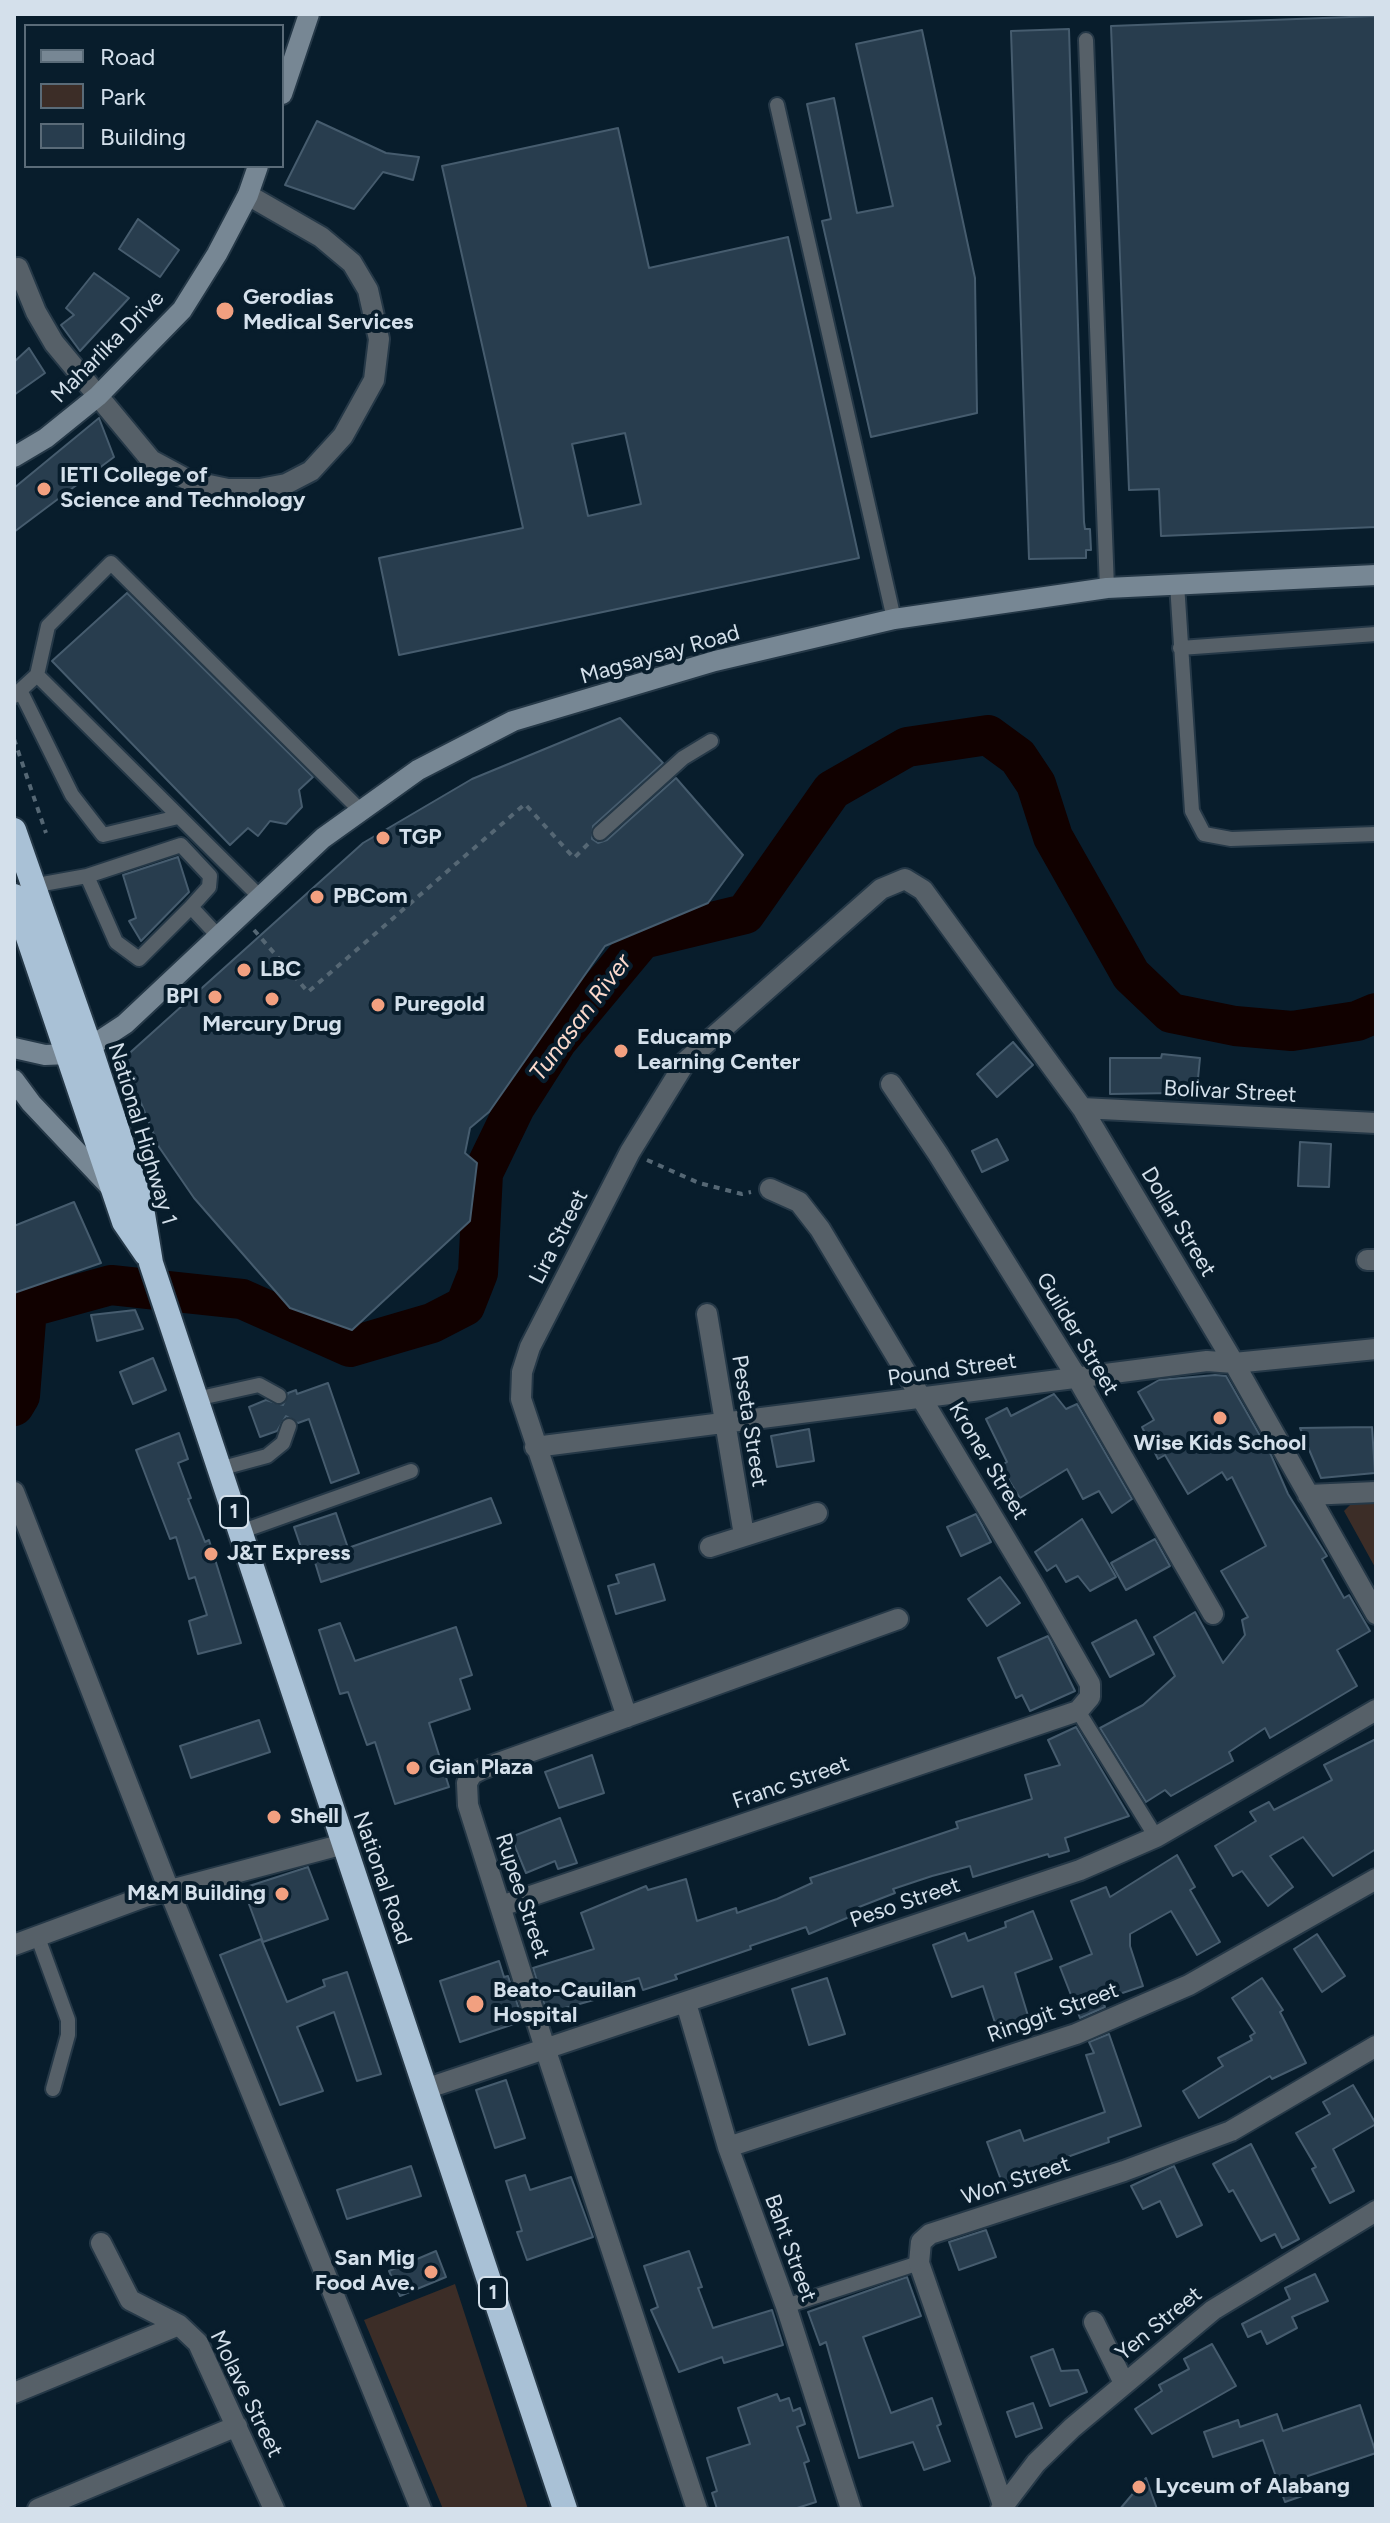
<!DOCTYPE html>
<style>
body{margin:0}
#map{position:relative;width:1390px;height:2523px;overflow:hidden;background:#081d2c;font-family:Figtree,sans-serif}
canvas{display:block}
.frame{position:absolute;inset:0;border:16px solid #d4e0eb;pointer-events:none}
.legend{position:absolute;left:24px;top:24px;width:260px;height:144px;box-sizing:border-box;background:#081d2c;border:2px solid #5a6b78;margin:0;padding:10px 14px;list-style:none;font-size:24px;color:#d4e0eb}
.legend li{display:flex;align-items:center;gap:16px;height:40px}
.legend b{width:40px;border:2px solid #5a6b78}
</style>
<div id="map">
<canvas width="1390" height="2523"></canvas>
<div class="frame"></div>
<ul class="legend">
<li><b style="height:10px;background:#778794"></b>Road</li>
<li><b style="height:22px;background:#3c2d27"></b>Park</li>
<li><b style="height:22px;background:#283d4e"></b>Building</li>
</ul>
</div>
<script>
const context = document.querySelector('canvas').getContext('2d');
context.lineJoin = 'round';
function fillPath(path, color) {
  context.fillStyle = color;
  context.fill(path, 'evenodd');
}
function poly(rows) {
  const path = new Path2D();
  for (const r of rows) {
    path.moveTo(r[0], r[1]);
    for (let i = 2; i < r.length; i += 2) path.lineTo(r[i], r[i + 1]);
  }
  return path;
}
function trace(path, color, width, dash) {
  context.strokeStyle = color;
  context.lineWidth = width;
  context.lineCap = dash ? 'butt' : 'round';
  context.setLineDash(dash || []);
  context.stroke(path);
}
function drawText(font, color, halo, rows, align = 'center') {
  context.font = font + ' Figtree,sans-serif';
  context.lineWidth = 8;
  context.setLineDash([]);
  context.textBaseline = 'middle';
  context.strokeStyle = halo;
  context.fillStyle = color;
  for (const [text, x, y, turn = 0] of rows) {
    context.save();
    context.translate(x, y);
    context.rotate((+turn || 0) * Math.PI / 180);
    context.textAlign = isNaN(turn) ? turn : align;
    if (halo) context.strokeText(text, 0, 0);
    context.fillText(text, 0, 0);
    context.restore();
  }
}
fillPath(poly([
 [1376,1502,1376,1569,1344,1511,1352,1503],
 [455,2284,528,2509,443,2509,364,2320]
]), '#3c2d27');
trace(poly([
 [14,1406,20,1396,27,1308,111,1285,242,1299,350,1347,432,1323,465,1306,478,1273,483,1173,515,1107,557,1041,642,939,745,914,832,790,907,747,988,735,1018,757,1036,784,1053,837,1131,975,1171,1013,1235,1026,1292,1031,1357,1021,1376,1013]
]), '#110100', 40);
const building = poly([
 [1376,16,1376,527,1161,536,1159,489,1129,490,1111,26,1376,16],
 [1069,29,1084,522,1085,529,1090,529,1091,550,1086,550,1086,558,1029,559,1011,31,1069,29],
 [922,30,975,278,977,413,871,437,822,221,831,219,807,104,834,98,857,213,893,206,856,44,922,30],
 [317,121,386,153,419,157,413,180,383,172,354,209,285,185,317,121],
 [618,128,649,268,788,237,859,558,399,655,379,558,523,528,442,166,618,128],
 [625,433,641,504,588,516,572,444,625,433],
 [138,219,179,250,160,277,119,249,138,219],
 [94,273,129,298,80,351,61,325,74,315,66,308,94,273],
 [29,348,45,373,14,395,14,362,29,348],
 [99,418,114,457,14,532,14,488,99,418],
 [127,593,313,777,299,790,302,807,286,824,270,821,258,836,248,828,230,845,52,661,127,593],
 [620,718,663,763,593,826,592,839,598,843,607,840,676,778,743,855,708,903,605,946,489,1112,470,1128,465,1153,477,1163,470,1221,352,1330,290,1308,194,1198,159,1147,123,1059,363,843,472,779,620,718],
 [178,857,189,892,141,941,129,921,136,918,123,875,178,857],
 [1013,1042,1033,1065,997,1097,977,1074,1013,1042],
 [1162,1054,1200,1058,1196,1099,1175,1097,1174,1093,1110,1094,1110,1058,1161,1058,1162,1054],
 [997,1139,1008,1160,982,1172,972,1151,997,1139],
 [1300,1142,1331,1144,1329,1187,1298,1186,1300,1142],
 [74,1202,101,1263,14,1293,14,1226,74,1202],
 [135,1310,143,1329,97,1341,91,1315,135,1310],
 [153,1358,166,1390,133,1404,120,1372,153,1358],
 [1215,1375,1226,1376,1271,1455,1288,1494,1327,1556,1322,1559,1344,1598,1349,1595,1370,1631,1337,1650,1357,1686,1270,1738,1265,1728,1229,1752,1233,1761,1171,1796,1165,1790,1146,1802,1100,1728,1143,1705,1175,1676,1154,1637,1195,1612,1223,1663,1245,1635,1242,1620,1248,1617,1221,1571,1266,1546,1232,1477,1227,1480,1222,1472,1188,1494,1165,1455,1158,1459,1142,1427,1154,1420,1138,1392,1159,1380,1215,1375],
 [328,1383,359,1473,331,1483,309,1419,298,1423,286,1416,277,1431,260,1437,249,1407,266,1400,283,1405,288,1393,296,1390,297,1394,328,1383],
 [1054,1394,1066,1409,1077,1404,1132,1499,1112,1513,1099,1491,1083,1499,1067,1469,1020,1498,1000,1466,1007,1462,986,1419,1007,1408,1011,1416,1054,1394],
 [1372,1427,1375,1473,1321,1478,1300,1428,1372,1427],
 [809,1429,814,1461,777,1467,771,1436,809,1429],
 [179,1433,188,1459,178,1463,191,1498,188,1499,205,1542,209,1540,241,1643,198,1654,189,1621,207,1615,195,1577,189,1579,176,1537,170,1539,136,1450,179,1433],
 [491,1498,501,1523,321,1582,314,1559,306,1562,294,1527,336,1513,348,1548,491,1498],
 [976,1514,991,1542,961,1556,947,1527,976,1514],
 [1082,1519,1116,1577,1090,1591,1078,1576,1066,1582,1056,1565,1047,1571,1035,1552,1082,1519],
 [1155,1539,1170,1566,1126,1590,1111,1563,1155,1539],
 [654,1564,665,1600,616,1614,608,1586,619,1583,616,1575,654,1564],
 [1000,1577,1020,1603,987,1626,968,1599,1000,1577],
 [1136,1620,1154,1654,1110,1677,1092,1643,1136,1620],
 [340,1623,355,1661,456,1627,472,1675,460,1679,470,1709,429,1723,449,1787,395,1804,375,1742,367,1745,348,1692,340,1694,319,1630,340,1623],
 [1048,1636,1075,1691,1030,1711,1022,1695,1016,1698,998,1658,1048,1636],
 [259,1720,270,1752,191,1778,180,1746,259,1720],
 [1076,1727,1129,1816,1065,1838,1069,1851,1049,1857,1048,1854,973,1877,970,1866,932,1876,893,1889,895,1893,859,1907,861,1912,809,1934,806,1927,750,1946,751,1949,675,1975,677,1979,643,1990,639,1978,598,1990,601,1998,547,2013,533,1968,594,1949,581,1913,646,1886,648,1890,686,1879,697,1921,736,1908,737,1913,777,1899,812,1883,810,1878,958,1828,956,1822,1032,1799,1025,1775,1060,1765,1048,1740,1076,1727],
 [1376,1739,1376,1849,1333,1876,1303,1837,1270,1856,1293,1887,1268,1906,1242,1871,1233,1876,1215,1846,1256,1821,1250,1812,1269,1802,1274,1810,1332,1780,1324,1765,1376,1739],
 [592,1755,604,1793,559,1808,545,1772,592,1755],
 [560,1818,577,1863,558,1869,555,1861,526,1873,511,1837,560,1818],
 [1177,1855,1195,1887,1190,1890,1220,1942,1197,1955,1171,1911,1130,1934,1130,1946,1143,1986,1102,2000,1105,2007,1080,2018,1060,1967,1092,1954,1071,1901,1106,1887,1110,1897,1177,1855],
 [308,1867,328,1919,263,1942,243,1888,308,1867],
 [1033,1911,1052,1959,1015,1973,1032,2029,1000,2038,983,1986,952,1997,933,1945,965,1933,968,1941,1006,1927,1005,1922,1033,1911],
 [1317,1934,1345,1976,1322,1992,1294,1949,1317,1934],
 [261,1939,287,2002,325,1986,323,1980,347,1972,381,2074,357,2081,334,2012,297,2027,323,2091,280,2105,220,1955,261,1939],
 [499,1961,504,1977,508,1976,523,2021,460,2042,440,1981,499,1961],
 [827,1978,845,2034,809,2045,792,1989,827,1978],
 [1262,1978,1283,2010,1280,2012,1306,2063,1272,2079,1270,2076,1199,2118,1183,2091,1223,2066,1218,2058,1252,2040,1250,2036,1255,2033,1232,1998,1262,1978],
 [1109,2034,1141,2126,1108,2138,1109,2142,1034,2169,1037,2176,1004,2188,987,2142,1020,2130,1024,2141,1105,2112,1086,2055,1094,2053,1089,2042,1109,2034],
 [506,2080,525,2138,495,2148,476,2090,506,2080],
 [1353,2085,1376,2124,1333,2149,1354,2191,1330,2203,1312,2169,1316,2167,1296,2133,1330,2114,1323,2102,1353,2085],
 [1251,2144,1299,2239,1282,2248,1275,2234,1261,2241,1233,2190,1229,2192,1213,2164,1251,2144],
 [411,2166,421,2196,347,2219,337,2190,411,2166],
 [1174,2166,1202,2225,1177,2237,1160,2201,1143,2209,1131,2186,1174,2166],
 [525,2175,530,2190,571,2177,593,2237,527,2260,517,2232,522,2231,506,2181,525,2175],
 [986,2230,996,2257,959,2270,949,2242,986,2230],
 [436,2251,446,2277,400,2296,389,2271,436,2251],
 [689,2251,702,2287,698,2288,713,2328,772,2310,783,2345,724,2363,722,2357,679,2372,651,2310,658,2307,644,2266,689,2251],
 [1315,2274,1328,2301,1292,2317,1297,2328,1267,2344,1261,2331,1248,2337,1242,2324,1290,2299,1285,2288,1315,2274],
 [907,2277,921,2316,863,2337,891,2413,932,2398,941,2424,937,2426,950,2461,924,2470,913,2442,859,2458,826,2342,820,2345,808,2312,907,2277],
 [1212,2344,1236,2386,1152,2434,1135,2409,1162,2391,1159,2385,1189,2369,1184,2359,1212,2344],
 [1053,2349,1061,2371,1078,2370,1087,2392,1050,2406,1031,2357,1053,2349],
 [777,2394,780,2401,789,2398,793,2411,800,2408,805,2424,797,2427,809,2461,804,2463,816,2502,794,2509,717,2509,712,2493,717,2491,707,2458,750,2444,738,2408,777,2394],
 [1033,2403,1042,2428,1016,2437,1007,2412,1033,2403],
 [1360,2405,1376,2453,1302,2478,1308,2494,1285,2502,1263,2440,1213,2457,1204,2432,1238,2420,1240,2427,1277,2414,1283,2431,1360,2405],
 [1146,2478,1157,2509,1120,2509,1146,2478]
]);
fillPath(building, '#283d4e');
trace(building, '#465c6e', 2);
const lane = poly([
 [1086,40,1107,588],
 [777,105,894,619],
 [1177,584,1192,811,1204,834,1231,839,1376,834],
 [1180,648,1376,634],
 [37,675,48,626,111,563,360,810],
 [21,692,72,795,103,835,178,817],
 [14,696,37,675,261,898],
 [600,833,683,758,711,741],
 [26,887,87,876,181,845,210,876,209,887,191,907,139,959,116,942,87,876],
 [191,907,219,937],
 [196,1399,259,1385,279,1396],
 [219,1469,267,1456,283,1443,289,1426],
 [240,1532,411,1471],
 [1078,1711,1156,1837],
 [37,1935,68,2020,68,2035,53,2089],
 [786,2306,919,2263]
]);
const street = poly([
 [18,268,36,312,54,343,151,460,190,481,228,489,260,489,286,484,311,471,343,436,374,380,379,339,368,290,352,263,321,237,248,195],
 [891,1084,938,1154,1076,1376,1213,1614],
 [1082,1108,1376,1123],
 [1367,1260,1376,1260],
 [707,1314,744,1535],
 [535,1447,1207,1361,1234,1363,1376,1349],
 [14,1492,169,1890,421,2509],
 [1308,1495,1376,1492],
 [710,1547,817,1513],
 [627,1717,521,1399,522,1372,530,1347,630,1152,686,1061,881,889,905,879,923,890,1082,1108,1234,1363,1376,1614],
 [501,1906,1078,1711,1090,1697,1090,1684,1034,1586,820,1229,799,1202,770,1189],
 [14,1945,144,1897,344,1844],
 [686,2003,728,2147,786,2306,851,2509],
 [425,2089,1080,1870,1156,1837,1376,1710],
 [728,2147,1076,2034,1189,1985,1376,1879],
 [101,2243,130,2300,179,2325,198,2343,274,2509],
 [1094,2322,1124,2383],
 [14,2393,179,2325],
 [1003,2505,919,2263,921,2242,930,2234,1124,2171,1231,2131,1376,2046],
 [38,2509,237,2426],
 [697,2509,545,2048,468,1805,467,1783,472,1774,482,1769,898,1619],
 [1001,2509,1036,2463,1072,2428,1213,2310,1376,2211]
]);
const secondary = poly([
 [282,94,309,14],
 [14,457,46,438,98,396,182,310,217,254,248,195,258,166],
 [14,1048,45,1055,69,1054,90,1047,125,1024,323,838,418,770,513,721,715,661,894,619,1107,588,1376,575],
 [14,1080,31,1103,113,1190]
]);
const highway = poly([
 [14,830,90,1047,141,1202,151,1263,565,2509],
 [14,896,124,1222,146,1254]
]);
trace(lane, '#253847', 18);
trace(street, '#253847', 24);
trace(secondary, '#253847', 24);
trace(highway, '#253847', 28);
trace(poly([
 [14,739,46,833],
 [254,930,308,992,525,804,574,858,589,843],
 [647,1160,699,1183,742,1194,751,1192]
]), '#556774', 4, [6, 6]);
trace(lane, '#566068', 14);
trace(street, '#566068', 20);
trace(secondary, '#778794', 20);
trace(highway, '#a9c1d6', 24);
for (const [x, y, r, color] of [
 [225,311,10,"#f2a080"],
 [44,489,8,"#f2a080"],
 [383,838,8,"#f2a080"],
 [317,897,8,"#f2a080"],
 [244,970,8,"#f2a080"],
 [215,997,8,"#f2a080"],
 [272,999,8,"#f2a080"],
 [378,1005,8,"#f2a080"],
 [621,1051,8,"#f2a080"],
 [1220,1418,8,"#f2a080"],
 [211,1554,8,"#f2a080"],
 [413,1768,8,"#f2a080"],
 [274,1817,8,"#f2a080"],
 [282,1894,8,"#f2a080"],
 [475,2004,10,"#f2a080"],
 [431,2272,8,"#f2a080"],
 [1139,2487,8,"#f2a080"]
]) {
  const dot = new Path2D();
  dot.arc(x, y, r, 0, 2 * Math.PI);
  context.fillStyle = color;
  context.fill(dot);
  trace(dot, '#081d2c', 3);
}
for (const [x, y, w] of [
 [234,1512,28],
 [493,2293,28]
]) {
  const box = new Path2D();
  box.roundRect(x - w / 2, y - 16, w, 32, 6);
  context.fillStyle = '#081d2c';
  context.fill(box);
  trace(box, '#d4e0eb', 2);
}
drawText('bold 20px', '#d4e0eb', null, [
 ["1",234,1512],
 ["1",493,2293]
]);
drawText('bold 22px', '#d4e0eb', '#081d2c', [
 ["Gerodias",243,298],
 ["Medical Services",243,323],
 ["IETI College of",60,476],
 ["Science and Technology",60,501],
 ["TGP",399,838],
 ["PBCom",333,897],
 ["LBC",260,970],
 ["BPI",199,997,"right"],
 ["Puregold",394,1005],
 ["Mercury Drug",272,1025,"center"],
 ["Educamp",637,1038],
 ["Learning Center",637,1063],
 ["Wise Kids School",1220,1444,"center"],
 ["J&T Express",227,1554],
 ["Gian Plaza",429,1768],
 ["Shell",290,1817],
 ["M&M Building",266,1894,"right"],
 ["Beato-Cauilan",493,1991],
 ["Hospital",493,2016],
 ["San Mig",415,2259,"right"],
 ["Food Ave.",415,2284,"right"],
 ["Lyceum of Alabang",1155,2487]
], 'left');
drawText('22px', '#d4e0eb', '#081d2c', [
 ["Maharlika Drive",108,347,-45],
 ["Magsaysay Road",660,655,-16],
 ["Bolivar Street",1230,1092,3],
 ["National Highway 1",142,1134,73],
 ["Dollar Street",1178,1222,59],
 ["Lira Street",559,1237,-63],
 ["Guilder Street",1077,1334,59],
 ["Pound Street",952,1370,-8],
 ["Peseta Street",749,1421,81],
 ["Kroner Street",988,1461,59],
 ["Franc Street",791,1783,-19],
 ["National Road",382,1878,71],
 ["Rupee Street",522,1896,72],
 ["Peso Street",905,1903,-19],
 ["Ringgit Street",1053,2013,-20],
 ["Won Street",1016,2181,-18],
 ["Baht Street",790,2248,70],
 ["Yen Street",1159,2324,-39],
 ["Molave Street",246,2394,64]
]);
drawText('italic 24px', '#fcd9cc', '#081d2c', [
 ["Tunasan River",581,1018,-53]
]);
</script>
